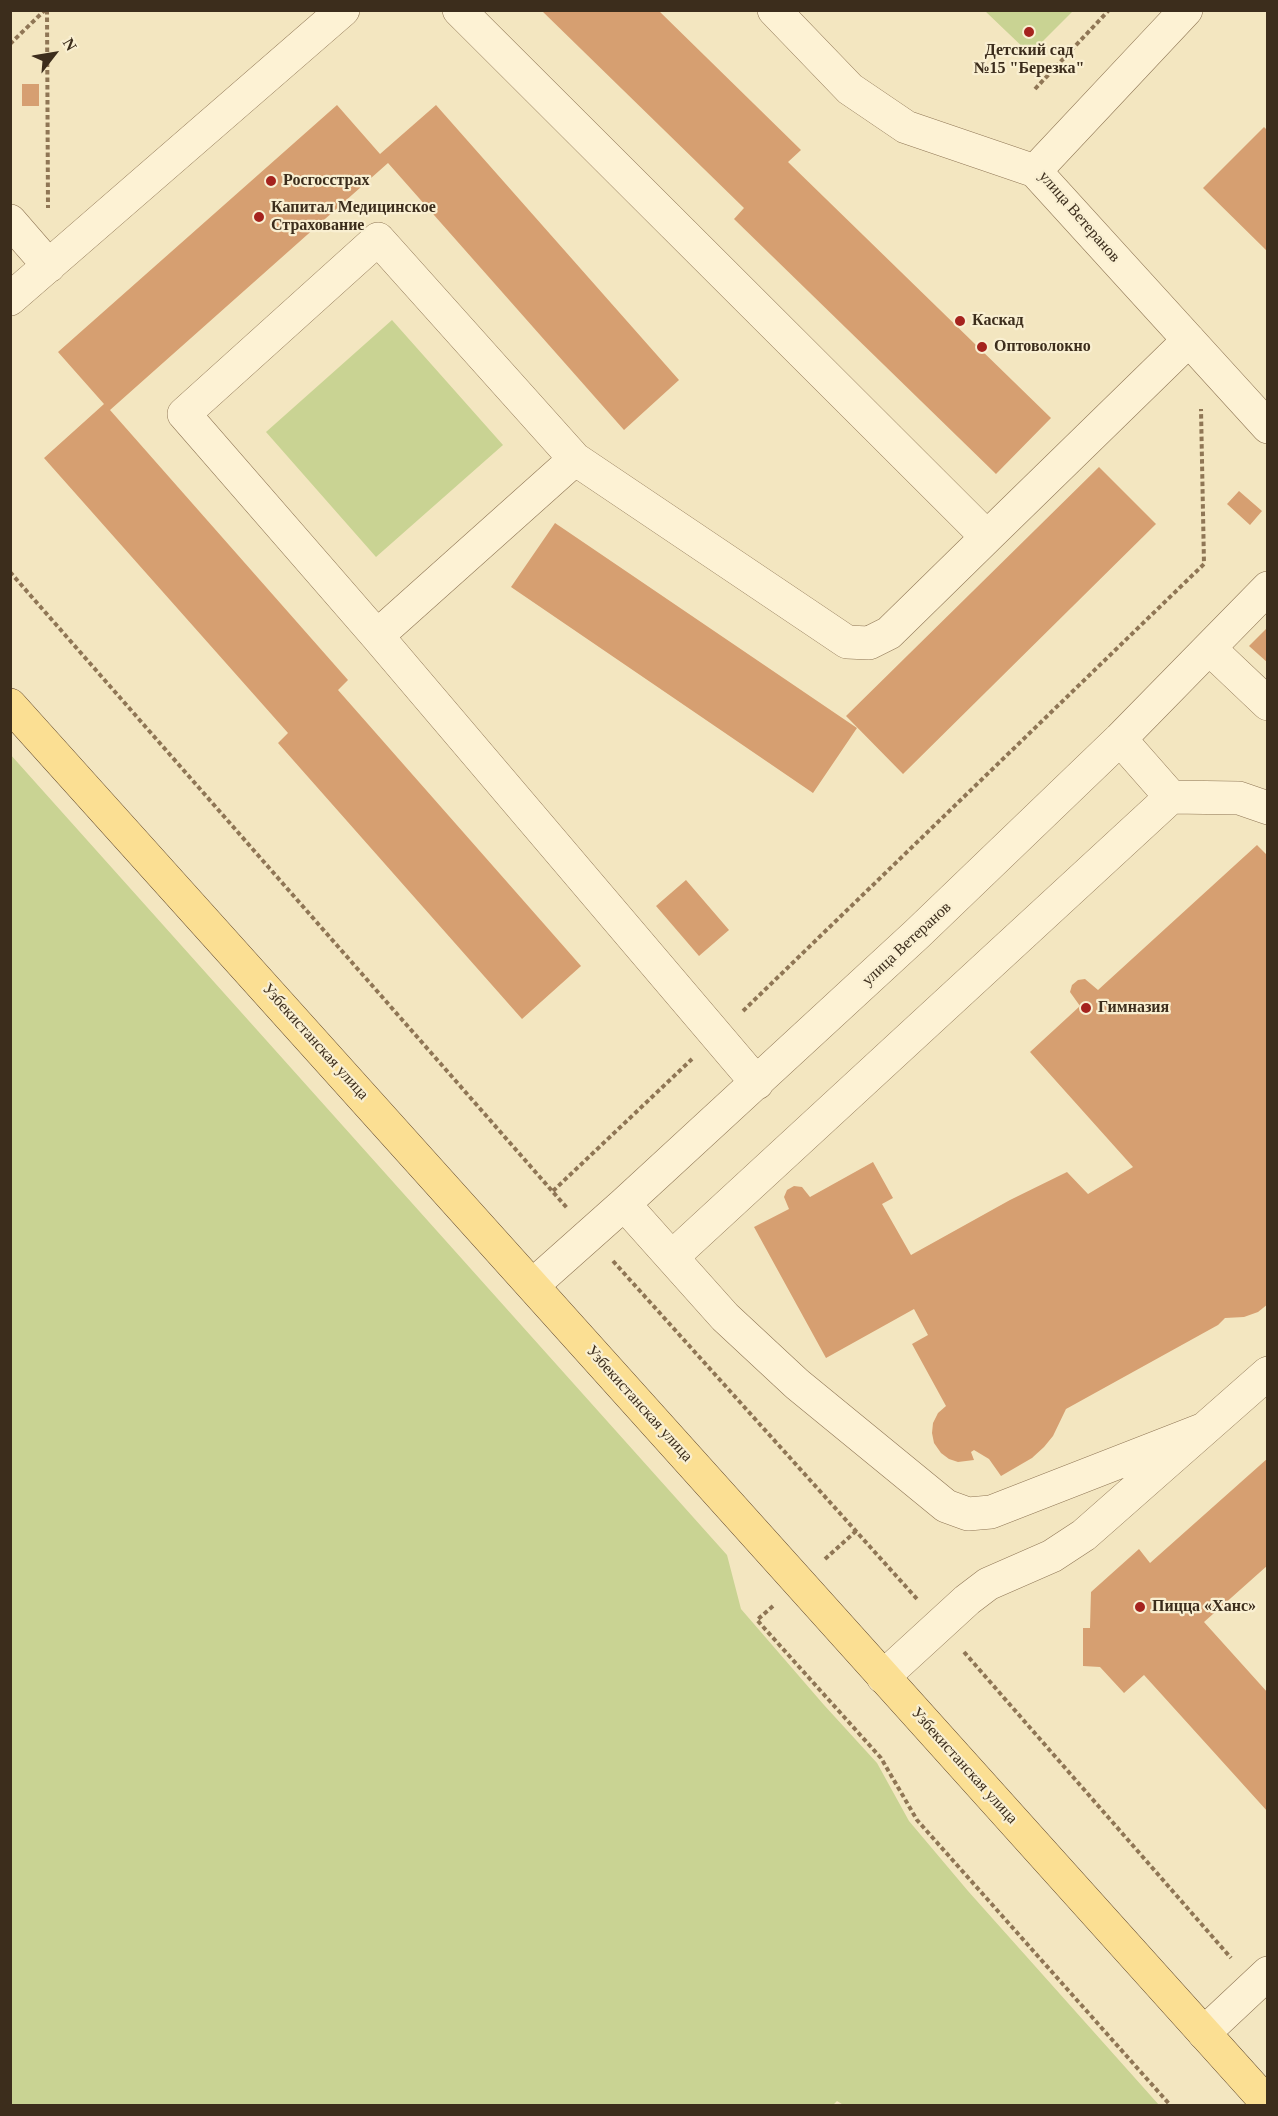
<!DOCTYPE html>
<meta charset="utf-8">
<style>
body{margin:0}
#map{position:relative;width:1278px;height:2116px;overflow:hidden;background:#f3e6c0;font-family:Georgia,serif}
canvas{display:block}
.frame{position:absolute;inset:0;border:12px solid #3c2d1c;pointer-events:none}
.north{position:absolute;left:24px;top:24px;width:60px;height:60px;-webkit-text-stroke:4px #f9efd1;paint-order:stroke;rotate:59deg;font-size:16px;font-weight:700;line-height:24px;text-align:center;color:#3c2d1c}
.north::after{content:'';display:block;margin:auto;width:21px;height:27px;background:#3c2d1c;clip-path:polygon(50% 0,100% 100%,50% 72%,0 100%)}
</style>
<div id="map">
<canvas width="1278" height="2116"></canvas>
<div class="frame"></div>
<div class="north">N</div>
</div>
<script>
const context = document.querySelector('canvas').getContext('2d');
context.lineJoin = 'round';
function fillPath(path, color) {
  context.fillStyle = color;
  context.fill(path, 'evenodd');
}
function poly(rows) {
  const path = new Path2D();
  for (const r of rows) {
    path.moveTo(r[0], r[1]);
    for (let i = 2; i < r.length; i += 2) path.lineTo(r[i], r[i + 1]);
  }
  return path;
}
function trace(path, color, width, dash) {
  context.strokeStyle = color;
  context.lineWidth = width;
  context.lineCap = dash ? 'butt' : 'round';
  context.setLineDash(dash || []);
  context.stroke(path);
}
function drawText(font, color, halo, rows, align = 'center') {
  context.font = font + ' Georgia,serif';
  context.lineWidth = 4.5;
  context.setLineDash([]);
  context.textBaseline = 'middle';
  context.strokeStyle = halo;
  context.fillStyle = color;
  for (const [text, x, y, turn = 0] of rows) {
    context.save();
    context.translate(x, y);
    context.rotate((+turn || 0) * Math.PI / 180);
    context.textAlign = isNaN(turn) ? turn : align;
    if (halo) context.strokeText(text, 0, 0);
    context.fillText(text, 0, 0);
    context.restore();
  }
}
fillPath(poly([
 [985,11,1073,11,1030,54],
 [392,320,503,445,376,557,266,432],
 [10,754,727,1555,741,1609,824,1705,877,1763,909,1821,968,1891,1159,2105,845,2106,837,2101,832,2106,11,2105]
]), '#c9d393');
fillPath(poly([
 [541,10,658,10,801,150,788,162,1051,418,996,474,734,219,744,208],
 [22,84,39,84,39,106,22,106],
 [337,105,380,154,436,105,679,380,624,430,388,163,110,410,348,680,338,690,581,966,522,1019,278,743,288,733,44,458,104,404,58,352],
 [1264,127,1268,131,1268,252,1203,188],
 [1099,467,1156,524,903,774,846,716],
 [1239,491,1262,511,1250,525,1227,504],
 [555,523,857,728,813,793,511,587],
 [1268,627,1268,663,1249,646],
 [1257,845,1268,856,1268,1304,1258,1312,1244,1317,1225,1318,1218,1325,1066,1409,1053,1436,1044,1447,1032,1458,1001,1476,989,1459,974,1450,971,1452,974,1460,958,1462,949,1459,941,1453,934,1443,932,1433,933,1423,938,1413,946,1406,912,1344,928,1335,914,1309,826,1358,754,1227,789,1209,784,1197,787,1190,794,1186,802,1187,810,1197,873,1162,893,1198,882,1204,911,1255,1010,1200,1067,1172,1088,1194,1133,1167,1030,1052,1080,1006,1070,992,1072,985,1078,980,1085,979,1098,990],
 [686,880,729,930,699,956,656,906],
 [1268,1458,1268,1565,1204,1622,1268,1693,1268,1812,1144,1675,1124,1693,1100,1667,1083,1666,1083,1628,1090,1628,1091,1592,1139,1549,1150,1563]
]), '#d69f71');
const minor = poly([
 [459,10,987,537,1189,340],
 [774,10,850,89,906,127,1035,171,1268,427],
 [1035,171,1186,10],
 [10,221,49,266],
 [10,299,343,10],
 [377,636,575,459],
 [1210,649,1268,704],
 [1120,739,1171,797,1239,798,1268,808],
 [757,1083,377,636,184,414,378,239,575,459,847,642,869,643,889,633,987,537],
 [624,1204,725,1317,797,1384,946,1506,968,1514,991,1512,1204,1429],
 [672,1257,1171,797],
 [533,1285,624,1204,917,934,1120,739,1268,588],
 [883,1677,967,1600,988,1584,1052,1556,1084,1535,1268,1373],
 [1204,2033,1268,1973]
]);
const major = poly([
 [10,705,1268,2104]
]);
trace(minor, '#8f7655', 34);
trace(major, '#5c432a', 34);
trace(poly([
 [47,10,48,208],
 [10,44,45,10],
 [1035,89,1109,10],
 [10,572,567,1208],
 [743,1011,1204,564,1201,409],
 [553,1191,692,1059],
 [613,1261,917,1599],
 [825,1559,856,1531],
 [773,1606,757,1620,881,1758,917,1820,1171,2106],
 [964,1652,1231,1958]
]), '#8f7655', 4, [4.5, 3]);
trace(minor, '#fdf2d4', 33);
trace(major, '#fbdf93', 33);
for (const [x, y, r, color] of [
 [1029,32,6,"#a5231e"],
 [271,181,6,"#a5231e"],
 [259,217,6,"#a5231e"],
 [960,321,6,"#a5231e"],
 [982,347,6,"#a5231e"],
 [1086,1008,6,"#a5231e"],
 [1140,1607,6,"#a5231e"]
]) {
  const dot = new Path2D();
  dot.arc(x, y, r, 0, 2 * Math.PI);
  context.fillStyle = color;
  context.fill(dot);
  trace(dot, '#f9efd1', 2);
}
drawText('bold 16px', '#3c2d1c', '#f9efd1', [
 ["Детский сад",1029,51,"center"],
 ["№15 \"Березка\"",1029,69,"center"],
 ["Росгосстрах",283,181],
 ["Капитал Медицинское",271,208],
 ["Страхование",271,226],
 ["Каскад",972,321],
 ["Оптоволокно",994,347],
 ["Гимназия",1098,1008],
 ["Пицца «Ханс»",1152,1607]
], 'left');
drawText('16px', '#3c2d1c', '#f9efd1', [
 ["улица Ветеранов",1079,217,49],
 ["улица Ветеранов",907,944,-43],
 ["Узбекистанская улица",315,1042,48],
 ["Узбекистанская улица",639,1404,48],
 ["Узбекистанская улица",964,1766,48]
]);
</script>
